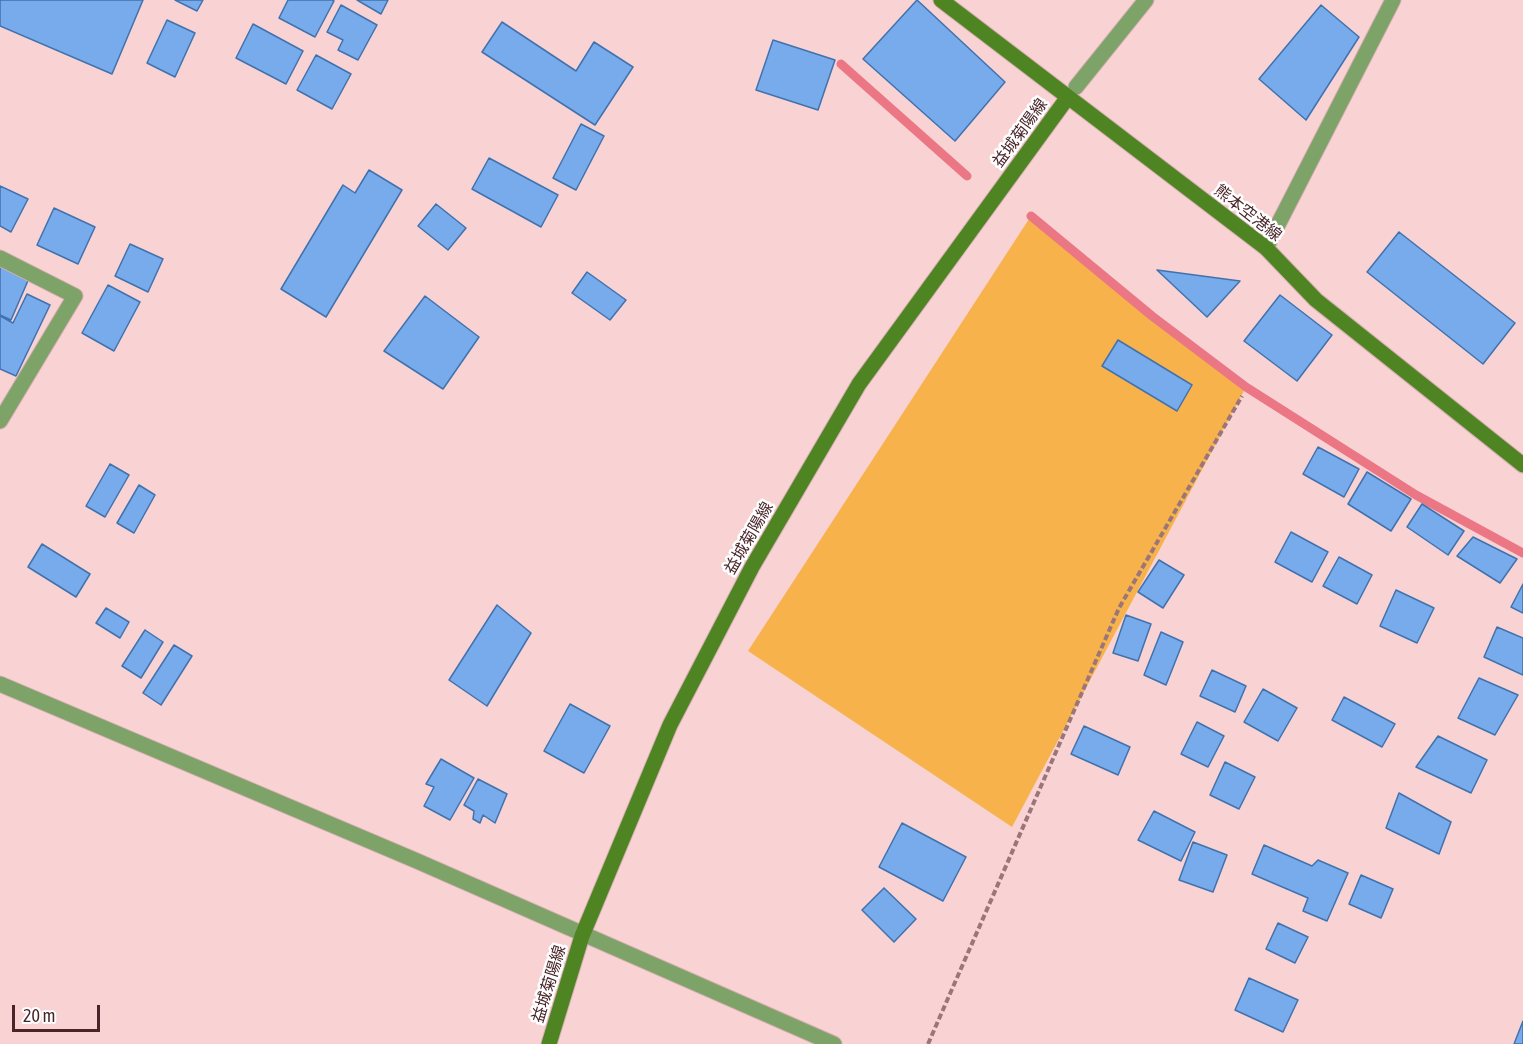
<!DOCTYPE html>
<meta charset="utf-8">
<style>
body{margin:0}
#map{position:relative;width:1523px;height:1044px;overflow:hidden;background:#f9d2d4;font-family:"Asap Condensed",sans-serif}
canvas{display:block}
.scale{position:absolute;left:12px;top:1005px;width:88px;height:27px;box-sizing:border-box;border:3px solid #492529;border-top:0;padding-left:8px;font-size:18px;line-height:21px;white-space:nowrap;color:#492529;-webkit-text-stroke:4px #fefefe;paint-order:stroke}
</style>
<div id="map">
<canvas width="1523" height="1044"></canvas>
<div class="scale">20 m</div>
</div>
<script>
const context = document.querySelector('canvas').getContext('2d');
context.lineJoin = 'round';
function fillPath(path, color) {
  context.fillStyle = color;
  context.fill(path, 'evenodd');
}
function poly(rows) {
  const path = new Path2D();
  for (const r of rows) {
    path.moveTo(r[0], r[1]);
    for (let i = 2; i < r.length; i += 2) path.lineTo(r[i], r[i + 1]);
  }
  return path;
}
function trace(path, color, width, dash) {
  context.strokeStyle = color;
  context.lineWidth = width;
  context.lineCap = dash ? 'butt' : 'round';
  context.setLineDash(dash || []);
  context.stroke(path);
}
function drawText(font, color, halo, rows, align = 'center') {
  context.font = font + ' "Asap Condensed","Noto Sans JP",sans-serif';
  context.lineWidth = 5;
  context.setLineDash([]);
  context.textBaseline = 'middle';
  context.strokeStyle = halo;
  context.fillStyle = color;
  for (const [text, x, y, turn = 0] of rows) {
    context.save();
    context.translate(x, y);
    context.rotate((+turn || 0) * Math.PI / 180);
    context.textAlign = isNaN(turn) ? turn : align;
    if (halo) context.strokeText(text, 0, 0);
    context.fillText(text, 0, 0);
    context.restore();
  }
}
fillPath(poly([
 [1031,216,1246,387,1012,827,748,651]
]), '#f7b24c');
trace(poly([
 [841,64,967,176],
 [1031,216,1152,316,1246,387,1416,495,1523,553]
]), '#eb7684', 9);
const building = poly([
 [0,0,143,0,112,74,0,26,0,0],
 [175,0,203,0,197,11,175,0],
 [288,0,332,0,334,1,315,37,279,18,288,0],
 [357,0,388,0,381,14,357,0],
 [917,0,1005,82,955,141,863,59,917,0],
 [341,5,377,25,358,60,338,50,343,40,327,32,341,5],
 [1321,5,1359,37,1306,120,1259,79,1321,5],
 [167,20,195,33,175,77,147,63,167,20],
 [502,22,576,71,594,42,633,67,595,125,482,52,502,22],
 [253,24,303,51,286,84,236,58,253,24],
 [773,40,835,60,818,110,756,90,773,40],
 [316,55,351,74,332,109,297,90,316,55],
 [581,124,604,136,576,190,553,178,581,124],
 [489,158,558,195,541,227,472,189,489,158],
 [369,170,402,190,326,317,281,289,343,185,355,193,369,170],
 [0,186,28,199,11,232,0,226,0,186],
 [436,204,466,228,448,250,418,226,436,204],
 [54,208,95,227,78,264,37,245,54,208],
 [1399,232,1515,323,1483,364,1367,272,1399,232],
 [130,244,163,259,148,292,115,276,130,244],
 [0,262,30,276,11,320,0,315,0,262],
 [1157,270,1240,281,1207,317,1157,270],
 [587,272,626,300,610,320,572,293,587,272],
 [108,285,140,302,114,351,82,333,108,285],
 [27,294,50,305,16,376,0,369,0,316,13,323,27,294],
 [1280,295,1332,335,1297,381,1244,341,1280,295],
 [425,296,479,337,443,389,384,351,425,296],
 [1118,340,1192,385,1177,411,1102,366,1118,340],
 [1318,447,1359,469,1344,497,1303,474,1318,447],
 [110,464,129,475,105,517,86,506,110,464],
 [1367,472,1411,499,1391,531,1348,504,1367,472],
 [139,485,155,495,134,533,117,523,139,485],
 [1422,504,1464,531,1448,555,1407,527,1422,504],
 [1291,532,1328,552,1312,582,1275,562,1291,532],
 [1473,537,1517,559,1500,583,1457,556,1473,537],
 [42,544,90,574,76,597,28,567,42,544],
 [1339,557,1372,575,1357,604,1323,586,1339,557],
 [1159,560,1184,575,1163,608,1138,592,1159,560],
 [1523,584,1523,613,1511,607,1523,584],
 [1396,590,1434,608,1417,643,1380,626,1396,590],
 [497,605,531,633,487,706,449,680,497,605],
 [106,608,129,622,120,638,96,623,106,608],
 [1126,615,1151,624,1138,661,1113,653,1126,615],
 [1497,627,1523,638,1523,675,1484,657,1497,627],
 [145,630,163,642,141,678,122,666,145,630],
 [1161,632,1183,642,1166,685,1144,675,1161,632],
 [174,645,192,656,161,705,143,693,174,645],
 [1212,670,1246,686,1235,712,1200,696,1212,670],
 [1479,678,1518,695,1495,735,1458,718,1479,678],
 [1263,689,1297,708,1278,741,1244,722,1263,689],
 [1344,697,1395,724,1382,747,1332,720,1344,697],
 [570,704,610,726,584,773,544,751,570,704],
 [1197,722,1224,736,1208,767,1181,754,1197,722],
 [1084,726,1130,747,1118,775,1071,754,1084,726],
 [1438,736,1487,760,1471,793,1416,767,1438,736],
 [441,759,474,778,450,820,424,806,434,787,426,784,441,759],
 [1225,762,1255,777,1239,809,1210,795,1225,762],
 [478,779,507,794,495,823,483,815,480,823,473,819,474,811,464,805,478,779],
 [1399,793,1451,822,1439,854,1386,828,1399,793],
 [1154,811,1195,832,1181,861,1138,840,1154,811],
 [902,823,966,857,943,901,879,867,902,823],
 [1193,842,1227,855,1213,892,1179,880,1193,842],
 [1264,845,1312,866,1318,860,1348,873,1327,921,1303,911,1308,898,1252,874,1264,845],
 [1361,875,1393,889,1381,918,1349,904,1361,875],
 [884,888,916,919,894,942,862,910,884,888],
 [1278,923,1308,937,1295,963,1266,949,1278,923],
 [1249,978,1298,1000,1283,1032,1235,1010,1249,978],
 [1523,1021,1523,1044,1514,1044,1523,1021]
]);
fillPath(building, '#78abeb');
trace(building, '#4072ad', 1.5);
const minor = poly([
 [1266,248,1393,0],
 [0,258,75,296,0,421],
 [0,684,417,861,834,1044]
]);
const tertiary = poly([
 [1076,87,1146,0]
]);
const secondary = poly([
 [941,0,1266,248,1316,300,1523,465],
 [549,1044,582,936,670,725,752,567,859,384,1068,97]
]);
trace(minor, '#d6afb2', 17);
trace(tertiary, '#d6afb2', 17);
trace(secondary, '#d6afb2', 17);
trace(poly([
 [928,1044,1119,608,1242,396]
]), '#9b7679', 4, [6, 3]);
trace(minor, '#7ea368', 15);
trace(tertiary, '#7ea368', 15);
trace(secondary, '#4f8423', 15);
drawText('16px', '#492529', '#fefefe', [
 ["益城菊陽線",1020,133,-54],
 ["熊本空港線",1248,213,38],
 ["益城菊陽線",749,538,-60],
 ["益城菊陽線",549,984,-73]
]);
</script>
